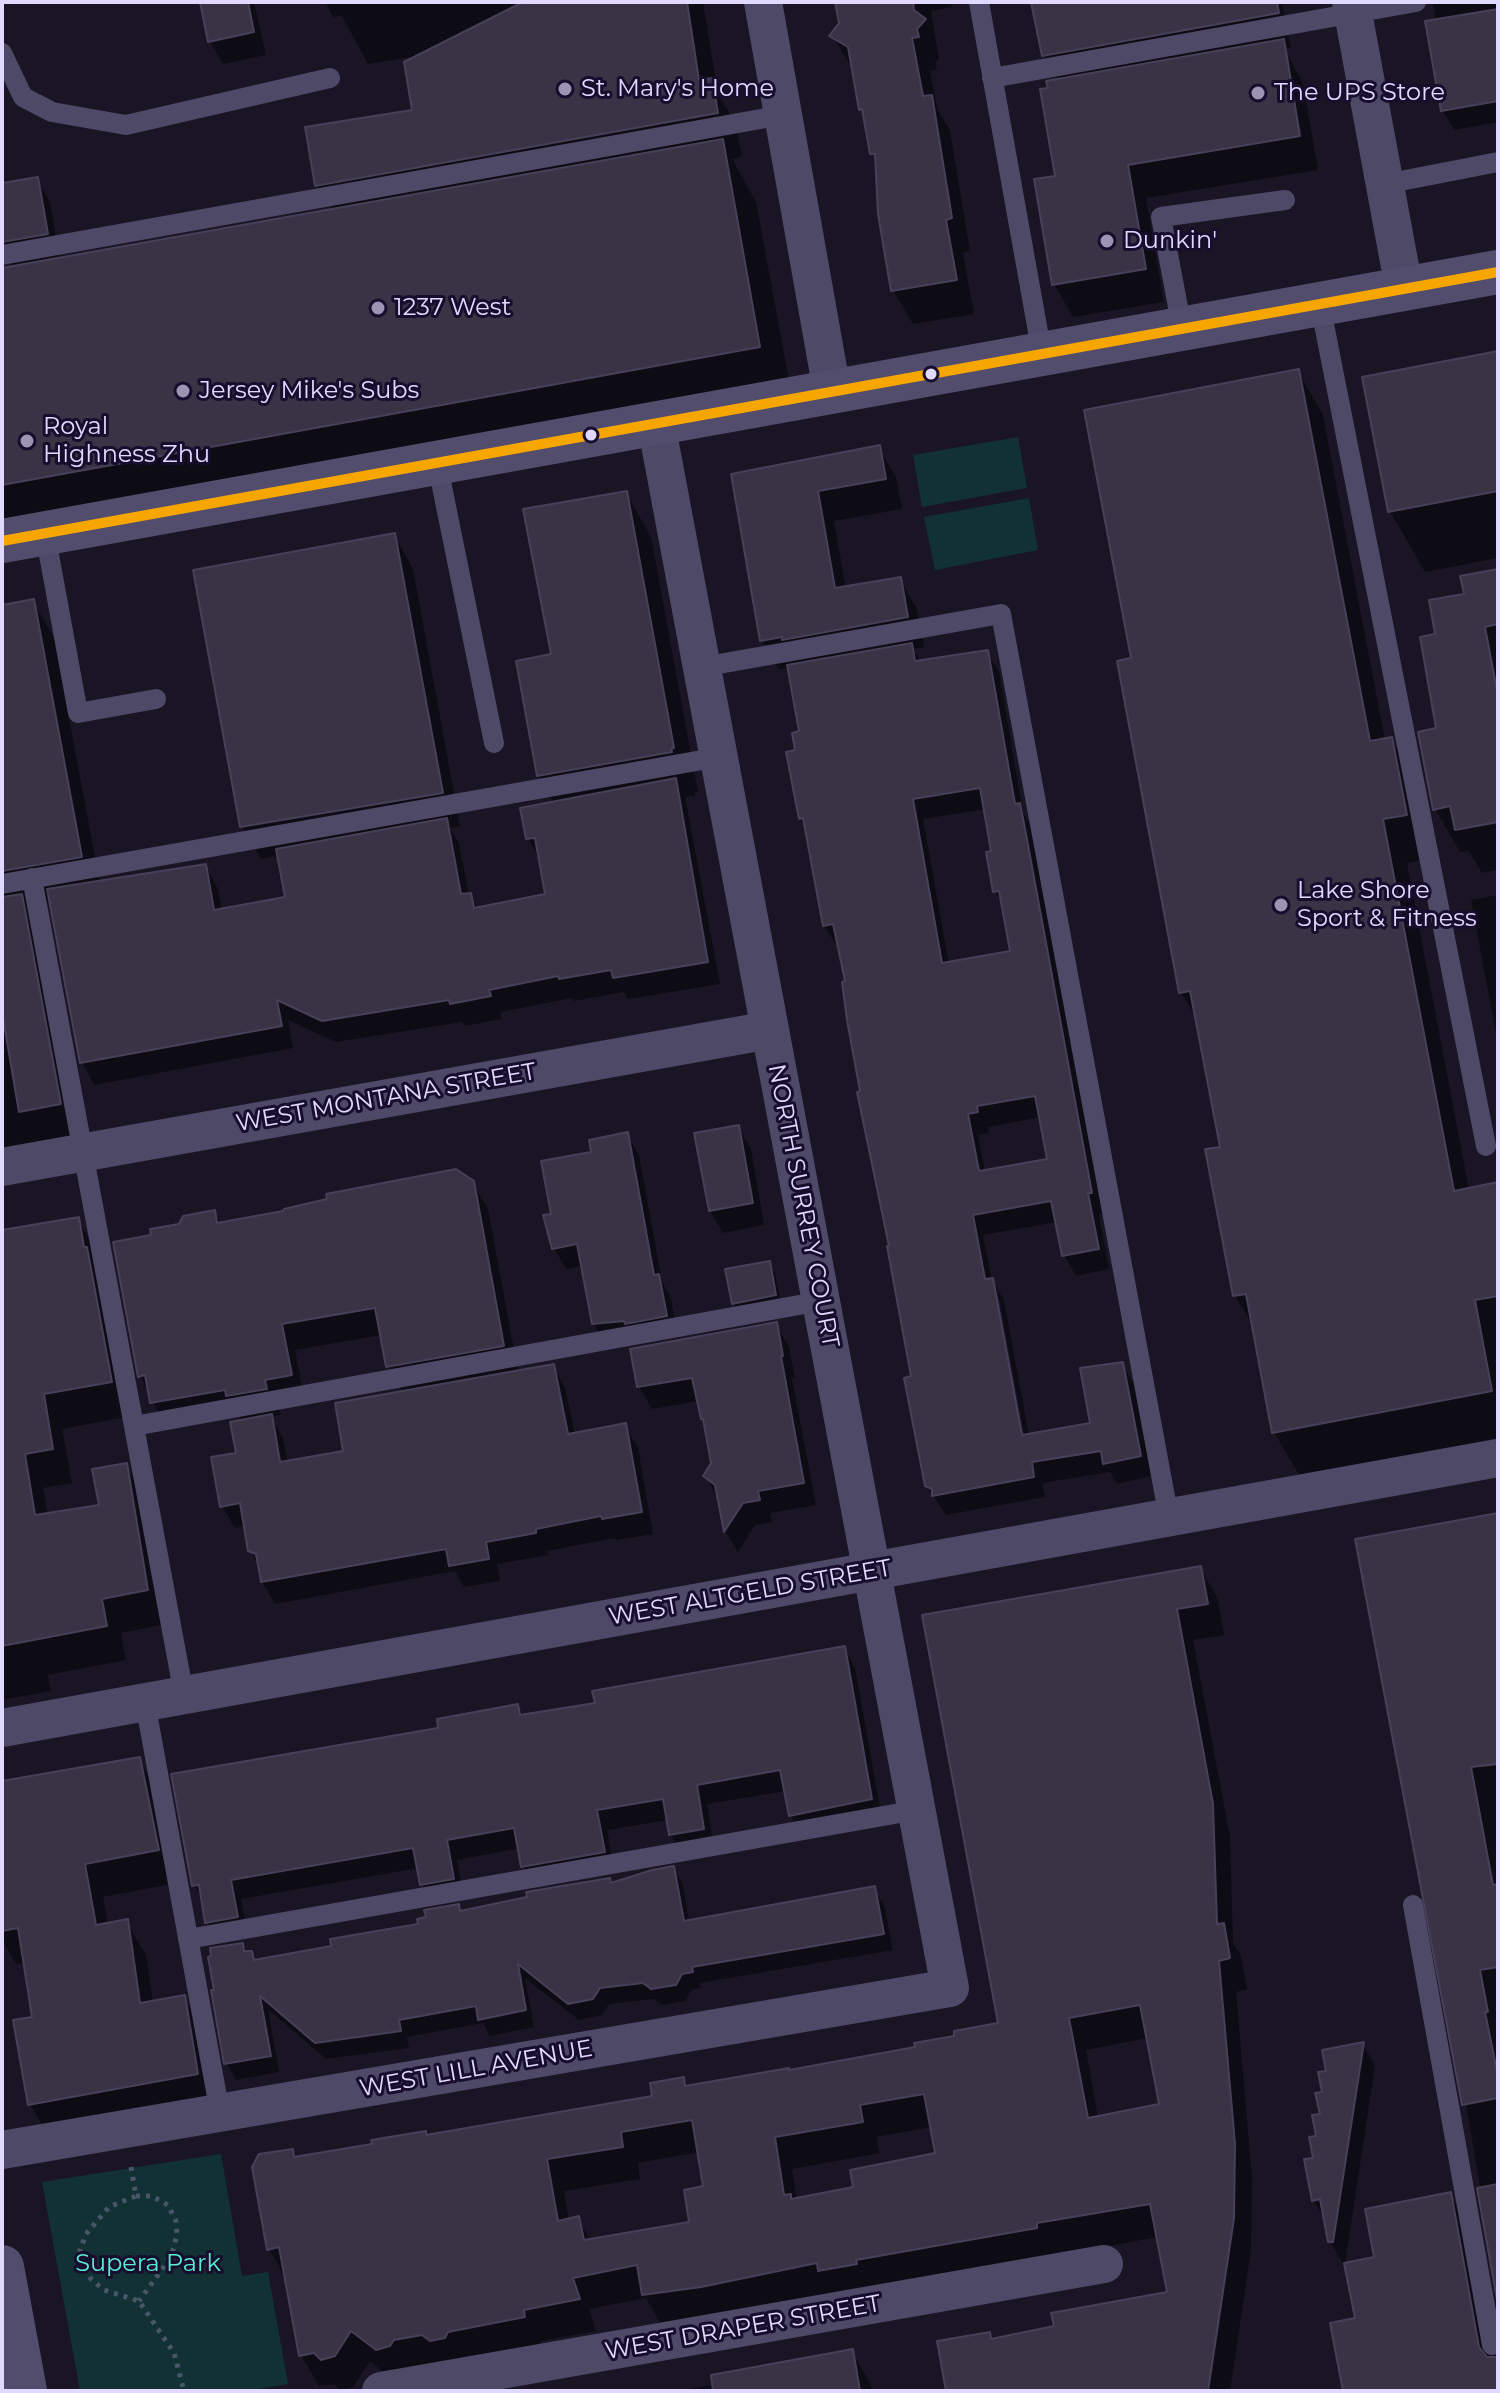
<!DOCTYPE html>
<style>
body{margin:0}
#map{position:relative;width:1500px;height:2393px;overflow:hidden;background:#1a1525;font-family:Montserrat,sans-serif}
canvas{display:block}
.frame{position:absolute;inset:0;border:4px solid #e1d9ff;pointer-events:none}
</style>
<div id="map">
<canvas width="1500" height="2393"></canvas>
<div class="frame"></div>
</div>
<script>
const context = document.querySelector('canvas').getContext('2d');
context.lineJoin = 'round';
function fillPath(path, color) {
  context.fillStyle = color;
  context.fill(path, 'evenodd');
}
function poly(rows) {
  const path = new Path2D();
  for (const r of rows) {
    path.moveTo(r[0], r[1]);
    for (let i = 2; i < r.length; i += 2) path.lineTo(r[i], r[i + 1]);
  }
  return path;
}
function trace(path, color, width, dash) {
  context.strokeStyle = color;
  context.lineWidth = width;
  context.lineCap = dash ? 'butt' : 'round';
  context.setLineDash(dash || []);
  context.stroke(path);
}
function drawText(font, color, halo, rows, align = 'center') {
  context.font = font + ' Montserrat,sans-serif';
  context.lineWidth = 6;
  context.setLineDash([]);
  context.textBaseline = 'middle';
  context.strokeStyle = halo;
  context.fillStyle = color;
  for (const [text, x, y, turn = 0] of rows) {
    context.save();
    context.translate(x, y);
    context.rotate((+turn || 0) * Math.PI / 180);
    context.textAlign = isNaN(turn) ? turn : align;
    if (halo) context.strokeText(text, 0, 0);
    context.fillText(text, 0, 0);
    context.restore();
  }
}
fillPath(poly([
 [1018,437,1027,488,922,507,913,455],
 [1029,498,1038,550,935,570,924,517],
 [221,2154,242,2276,268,2272,288,2384,246,2391,80,2391,42,2182]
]), '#113135');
fillPath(poly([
 [202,2,254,2,266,55,223,64,210,42],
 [325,2,703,2,718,94,736,124,742,157,732,159,756,202,794,407,2,536,2,272,13,268,2,250,2,185,37,180,50,202,59,256,19,264,20,267,333,212,317,185,414,111,419,56,368,64,342,16,333,17],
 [837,2,951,2,952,7,931,11,939,59,935,63,937,70,930,71,937,108,950,131,970,251,963,253,974,314,913,324,893,290,877,162,872,153,866,118,861,109,855,72,832,36,841,24],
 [1032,2,1282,2,1291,48,1284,49,1303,83,1318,170,1146,198,1164,302,1073,317,1054,284,1057,178,1050,89,1059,81,1044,55],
 [1433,2,1498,2,1498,122,1454,130,1443,111,1427,23,1436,21],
 [1498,353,1498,558,1425,572,1390,511],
 [1298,371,1323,415,1385,740,1391,739,1416,782,1431,858,1407,863,1469,1190,1498,1184,1498,1438,1299,1475,1274,1432,1255,1329,1235,1296,1222,1148,1198,1021,1181,992,1133,660],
 [879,448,896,477,902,509,834,521,846,589,900,579,917,609,924,647,913,649,921,663,987,652,999,672,1023,812,1031,826,1103,1213,1099,1214,1109,1269,1076,1276,1064,1255,1057,1222,983,1235,992,1280,1004,1300,1029,1436,1092,1424,1122,1364,1134,1384,1152,1476,1117,1484,1110,1472,1042,1483,1045,1497,946,1515,927,1486,913,1378,863,1093,847,983,840,945,836,945,824,925,807,829,800,819,798,752,802,732,790,668,779,669,762,640,733,476],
 [986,809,993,852,995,891,1004,906,1012,952,949,964,923,819],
 [1041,1117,1050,1161,985,1172,978,1135,989,1133,988,1127],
 [994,1293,999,1298,1026,1445,1022,1446],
 [626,493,651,537,698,792,695,792,695,796,685,797,720,984,628,999,624,992,574,1001,572,998,501,1012,502,1019,465,1026,462,1022,336,1042,288,1020,293,1048,94,1085,82,1062,52,902,27,907,42,933,81,1141,2,1159,2,607,33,601,54,638,100,883,205,866,218,889,222,911,287,898,280,856,261,859,242,826,394,535,413,569,460,826,450,828,459,843,469,895,479,910,547,896,541,862,528,838,554,803,538,775,553,656],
 [1498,571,1498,876,1497,870,1482,873,1469,851,1460,852,1435,809,1438,729,1437,635,1466,596],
 [1498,895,1498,1045,1471,900],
 [738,1127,751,1149,764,1225,723,1233,710,1211],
 [627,1134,639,1155,662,1282,671,1298,677,1337,606,1345,594,1324,583,1266,566,1269,554,1248,553,1215,594,1154],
 [472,1182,488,1209,518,1372,553,1366,565,1388,575,1434,625,1426,638,1448,653,1534,616,1540,615,1538,547,1551,548,1555,497,1564,500,1581,464,1587,455,1571,275,1604,262,1582,260,1568,250,1550,246,1526,235,1528,222,1506,238,1455,243,1421,239,1416,167,1429,140,1376,153,1237,214,1212,221,1224],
 [382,1335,388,1366,403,1392,345,1452,288,1463,283,1438,271,1417,281,1415,279,1407,305,1402,295,1350],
 [78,1219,97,1253,131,1416,62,1429,72,1483,43,1488,48,1515,101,1507,126,1465,146,1499,166,1624,121,1633,126,1660,48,1675,51,1691,2,1700,2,1232],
 [769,1263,775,1273,781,1305,739,1314,733,1303],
 [776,1324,789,1347,795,1378,792,1379,816,1505,770,1513,772,1522,755,1525,738,1552,725,1531,720,1500,705,1476,713,1464,706,1425,699,1401,652,1409,639,1386],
 [1498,1515,1498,2292,1466,2104,1358,1541],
 [1200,1568,1218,1599,1224,1635,1193,1640,1230,1837,1233,1943,1241,1956,1247,1989,1236,1992,1252,2177,1251,2250,1230,2391,948,2391,989,2334,992,2340,1056,2328,1169,2293,1158,2237,662,2326,646,2298,589,2309,596,2331,541,2341,542,2348,395,2381,370,2361,353,2387,341,2390,334,2384,319,2386,301,2355,287,2281,269,2249,292,2151,296,2159,374,2145,425,2133,427,2137,654,2097,683,2079,688,2087,789,2072,917,2049,1001,2024,924,1617],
 [1148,2038,1161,2106,1098,2118,1086,2050],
 [932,2127,937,2155,855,2189,797,2200,792,2169,880,2153,876,2137],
 [700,2152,706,2188,692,2224,591,2241,578,2219,569,2221,564,2191,640,2179,638,2163],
 [844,1648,855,1668,882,1819,802,1836,791,1816,786,1791,707,1804,714,1849,682,1855,671,1835,668,1820,607,1830,615,1872,534,1886,523,1866,520,1848,457,1860,464,1899,433,1904,422,1884,419,1868,241,1899,248,1937,219,1942,207,1922,203,1901,194,1885,440,1730,517,1706,524,1717,597,1705],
 [139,1759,158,1793,177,1883,103,1897,108,1925,126,1921,146,1955,153,2003,184,1997,203,2031,216,2107,49,2137,30,2104,34,2018,25,1963,16,1964,2,1940,2,1783],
 [673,1868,683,1885,689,1922,874,1889,884,1905,893,1950,700,1983,701,1988,691,1990,685,2001,662,2005,654,1999,609,2004,602,2015,579,2020,525,1978,534,2027,490,2036,483,2023,407,2037,409,2048,326,2059,268,2009,279,2072,236,2080,226,2063,242,1945,256,1962,334,1948,420,1926,458,1907,461,1913,612,1885],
 [1363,2044,1375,2066,1345,2264,1343,2264,1330,2241,1326,2222,1313,2200,1315,2160,1329,2073],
 [1450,2195,1467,2223,1491,2359,1498,2359,1498,2391,1345,2391,1357,2319,1377,2259],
 [852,2352,870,2383,872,2391,678,2391,765,2376]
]), '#0007');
const building = poly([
 [200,2,248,2,254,32,208,42,200,2],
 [523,2,687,2,699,80,712,78,718,113,315,186,305,127,412,110,404,62,523,2],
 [835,2,913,2,914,10,926,19,917,29,919,37,912,38,923,96,932,95,952,218,946,220,957,280,891,291,878,214,875,154,870,154,862,109,859,110,848,47,829,36,839,23,835,2],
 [1031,2,1277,2,1279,13,1042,56,1031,2],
 [1498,9,1498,101,1441,111,1425,21,1498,9],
 [1284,39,1300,136,1128,165,1146,269,1052,285,1034,179,1055,176,1040,89,1048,88,1046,81,1284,39],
 [723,139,760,347,2,485,2,268,723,139],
 [38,177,48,234,2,242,2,183,38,177],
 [1498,351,1498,491,1388,512,1362,377,1498,351],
 [1299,369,1370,741,1392,737,1407,815,1383,819,1454,1191,1498,1182,1498,1296,1475,1300,1492,1391,1272,1433,1246,1294,1233,1296,1205,1149,1220,1147,1190,991,1179,993,1117,661,1131,658,1084,410,1299,369],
 [880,445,886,479,818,491,835,588,901,577,908,617,782,640,782,637,760,641,731,474,880,445],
 [627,491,674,748,671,749,672,752,537,776,516,661,551,654,523,509,627,491],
 [395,533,443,793,240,827,193,570,395,533],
 [1498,569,1498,624,1485,627,1498,696,1498,822,1455,830,1450,806,1433,810,1418,732,1436,728,1420,637,1435,634,1429,600,1464,594,1460,576,1498,569],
 [34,599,82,857,2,871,2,605,34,599],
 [912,643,915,661,988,650,1015,804,1020,803,1026,834,1092,1193,1088,1193,1099,1249,1062,1256,1051,1201,973,1215,985,1279,993,1278,1022,1435,1090,1423,1080,1368,1123,1362,1141,1456,1103,1464,1101,1451,1032,1462,1034,1477,932,1496,932,1489,925,1486,904,1378,911,1376,887,1246,889,1246,857,1092,860,1091,847,1020,842,982,845,981,833,924,823,926,803,818,799,819,786,752,795,750,792,733,799,731,787,665,912,643],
 [980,788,991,851,986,852,993,892,999,891,1010,951,942,963,913,799,980,788],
 [1035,1096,1047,1159,979,1171,968,1114,978,1112,977,1106,1035,1096],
 [676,778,708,962,613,978,611,970,559,979,558,976,489,990,491,996,450,1004,449,1000,322,1021,277,1000,282,1026,80,1063,47,889,206,864,214,910,285,897,276,849,447,818,461,894,471,893,474,908,545,894,535,838,526,839,520,808,676,778],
 [22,894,61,1104,19,1112,2,1012,2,897,22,894],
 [739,1125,753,1203,709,1211,694,1133,739,1125],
 [628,1132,654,1275,659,1274,667,1316,625,1324,624,1321,592,1324,577,1244,552,1249,543,1215,551,1214,541,1161,591,1152,589,1140,628,1132],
 [456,1169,474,1181,504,1346,386,1367,375,1308,282,1324,292,1375,265,1380,267,1389,226,1396,225,1390,150,1403,145,1375,138,1377,113,1242,151,1235,150,1229,179,1224,183,1216,215,1210,217,1223,283,1211,284,1209,327,1199,326,1194,456,1169],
 [79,1217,84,1247,87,1247,112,1382,44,1394,53,1449,25,1454,35,1515,99,1505,92,1469,127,1463,148,1590,102,1599,107,1626,2,1646,2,1230,79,1217],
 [770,1261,776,1295,732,1304,725,1269,770,1261],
 [777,1322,783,1356,781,1356,804,1483,758,1491,760,1500,743,1503,724,1532,715,1485,703,1476,711,1463,703,1419,701,1419,692,1378,637,1387,630,1349,777,1322],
 [554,1364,568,1434,626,1423,642,1512,602,1519,601,1516,536,1529,536,1533,486,1542,489,1559,449,1566,446,1549,261,1582,256,1554,248,1551,240,1503,220,1507,211,1457,236,1453,230,1422,272,1414,280,1462,343,1451,335,1403,554,1364],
 [1498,1513,1498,1764,1471,1767,1493,1885,1498,1884,1498,1967,1480,1970,1488,2012,1485,2012,1498,2076,1498,2098,1462,2105,1355,1539,1498,1513],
 [1201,1566,1208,1604,1177,1609,1213,1804,1217,1924,1224,1923,1230,1958,1219,1961,1235,2144,1234,2218,1208,2391,946,2391,937,2341,990,2332,991,2339,1054,2326,1051,2313,1167,2292,1150,2204,1037,2223,1037,2228,856,2260,857,2264,818,2271,817,2263,701,2287,642,2295,637,2265,573,2278,580,2299,524,2310,525,2317,448,2332,445,2338,430,2341,422,2335,394,2340,390,2346,376,2350,351,2331,335,2356,321,2360,314,2353,299,2356,279,2247,267,2250,252,2167,259,2154,293,2149,294,2157,372,2144,371,2140,426,2131,426,2135,652,2096,650,2083,684,2077,685,2086,789,2068,789,2070,915,2047,914,2043,954,2036,954,2031,998,2023,922,1615,1201,1566],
 [1140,2005,1159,2104,1088,2118,1069,2018,1140,2005],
 [924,2094,935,2153,850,2170,853,2187,791,2199,791,2194,784,2195,775,2137,863,2122,860,2105,924,2094],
 [692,2120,703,2186,684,2190,689,2222,584,2240,579,2216,558,2221,547,2159,623,2147,621,2132,692,2120],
 [845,1646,872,1799,789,1816,780,1770,697,1785,704,1829,669,1835,663,1799,597,1810,605,1852,521,1867,514,1828,447,1840,454,1879,420,1885,413,1848,231,1880,238,1917,205,1923,199,1885,192,1886,171,1774,438,1728,437,1719,518,1704,520,1715,595,1703,592,1691,845,1646],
 [140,1757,159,1850,85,1864,96,1925,128,1919,140,2003,185,1995,198,2074,28,2105,13,2020,32,2017,18,1928,2,1931,2,1781,140,1757],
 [674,1866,684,1921,875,1886,884,1934,692,1967,693,1972,682,1974,676,1985,651,1989,643,1983,600,1988,593,1999,568,2004,518,1964,526,2010,478,2020,476,2006,399,2020,401,2031,315,2043,260,1996,271,2056,224,2064,211,1990,214,1990,208,1957,211,1956,210,1948,243,1943,244,1951,252,1951,254,1960,331,1946,330,1939,418,1924,417,1919,426,1917,424,1910,459,1904,460,1911,527,1897,526,1892,610,1878,611,1883,652,1870,674,1866],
 [1364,2042,1333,2242,1328,2242,1320,2199,1312,2201,1304,2159,1313,2158,1309,2137,1316,2136,1312,2115,1320,2114,1315,2093,1322,2092,1318,2072,1326,2071,1322,2050,1364,2042],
 [1498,2184,1498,2305,1477,2188,1498,2184],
 [1451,2192,1479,2347,1487,2357,1498,2357,1498,2391,1343,2391,1330,2323,1355,2318,1344,2263,1374,2257,1365,2209,1451,2192],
 [853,2349,860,2391,713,2391,711,2375,853,2349]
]);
fillPath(building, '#393346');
trace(building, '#474058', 2);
trace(poly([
 [131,2167,136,2196,109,2207,86,2234,80,2250,83,2265,91,2279,104,2290,139,2301,174,2353,184,2391],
 [136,2196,152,2196,168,2205,176,2221,177,2234,173,2250,163,2268,139,2301]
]), '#485667', 5, [4, 6]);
trace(poly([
 [979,2,1042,354],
 [2,53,23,97,52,112,126,125,330,78],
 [992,78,1416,2],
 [1385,184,1498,162],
 [2,255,783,115],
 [1320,304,1486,1146],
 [1182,328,1161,217,1285,200],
 [437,462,494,743],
 [45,533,78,713,156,699],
 [702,667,1001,614,1169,1518],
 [32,878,184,1695],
 [2,884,719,757],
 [134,1426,821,1301],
 [145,1702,220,2113],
 [1413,1905,1492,2345,1498,2344],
 [188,1939,917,1810]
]), '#4d4966', 20);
trace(poly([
 [763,2,832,391],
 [1351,2,1404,288],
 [2,1167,770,1030],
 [2,1728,1498,1458],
 [2,2150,950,1988,656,423],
 [381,2391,1104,2264]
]), '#4d4966', 38);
trace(poly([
 [2,541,1498,272],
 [2,2267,25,2391]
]), '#524d6c', 44);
trace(poly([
 [2,541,1498,272]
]), '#f7a600', 10);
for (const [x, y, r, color] of [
 [565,89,8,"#9b94b3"],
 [1258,93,8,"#9b94b3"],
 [1107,241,8,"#9b94b3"],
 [378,308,8,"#9b94b3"],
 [931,374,7,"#e1d9ff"],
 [183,391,8,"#9b94b3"],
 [591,435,7,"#e1d9ff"],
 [27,441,8,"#9b94b3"],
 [1281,905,8,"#9b94b3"]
]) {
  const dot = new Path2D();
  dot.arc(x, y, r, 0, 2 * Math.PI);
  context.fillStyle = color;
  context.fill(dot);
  trace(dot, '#160e2c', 3);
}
drawText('24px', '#e1d9ff', '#160e2c', [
 ["St. Mary's Home",581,89],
 ["The UPS Store",1274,93],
 ["Dunkin'",1123,241],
 ["1237 West",394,308],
 ["Jersey Mike's Subs",199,391],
 ["Royal",43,427],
 ["Highness Zhu",43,455],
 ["Lake Shore",1297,891],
 ["Sport & Fitness",1297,919]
], 'left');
drawText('24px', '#e1d9ff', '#160e2c', [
 ["WEST MONTANA STREET",386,1098,-10],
 ["NORTH SURREY COURT",803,1206,79],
 ["WEST ALTGELD STREET",750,1593,-10],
 ["WEST LILL AVENUE",476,2069,-10],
 ["WEST DRAPER STREET",743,2328,-10]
]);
drawText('24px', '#58ecd3', '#160e2c', [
 ["Supera Park",148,2264]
]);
</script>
